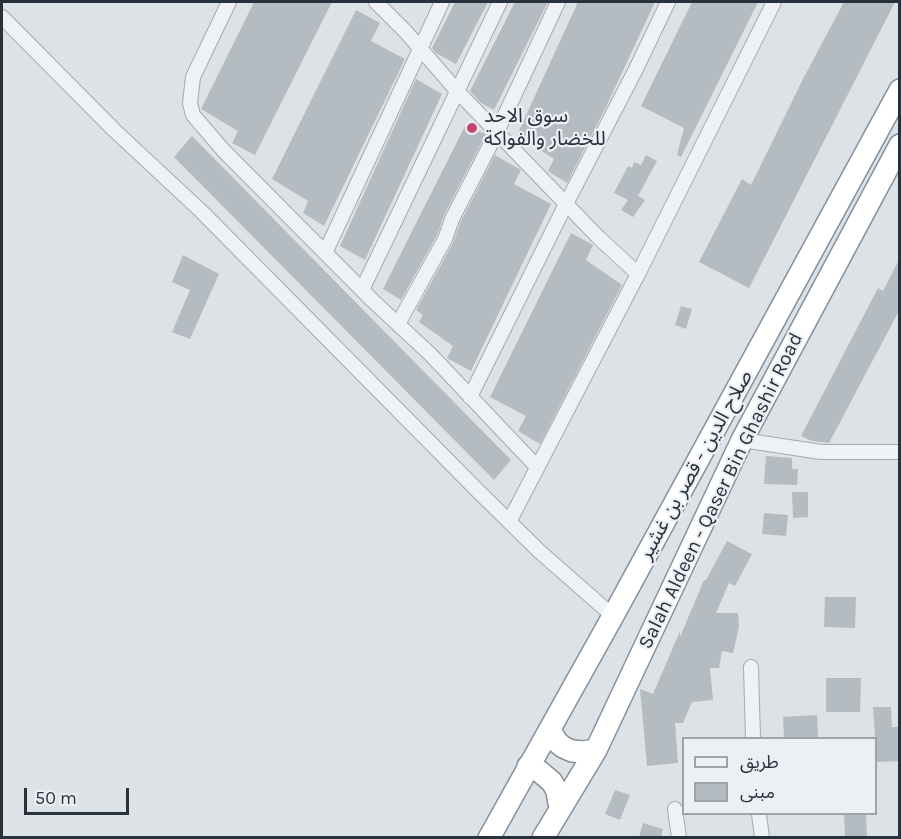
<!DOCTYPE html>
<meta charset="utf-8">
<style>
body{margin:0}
#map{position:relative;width:901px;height:839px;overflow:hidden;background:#dde2e6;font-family:Karla,"Noto Sans Arabic",sans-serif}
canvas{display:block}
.frame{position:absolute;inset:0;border:3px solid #27323c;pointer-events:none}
.legend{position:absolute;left:682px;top:737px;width:195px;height:78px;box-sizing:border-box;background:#ecf0f4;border:2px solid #9da4aa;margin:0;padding:8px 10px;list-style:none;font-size:18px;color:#27323c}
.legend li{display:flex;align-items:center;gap:12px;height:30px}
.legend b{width:30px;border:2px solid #9da4aa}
.scale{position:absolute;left:24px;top:788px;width:105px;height:27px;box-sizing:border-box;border:3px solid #27323c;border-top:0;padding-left:8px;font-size:18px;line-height:21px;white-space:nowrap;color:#27323c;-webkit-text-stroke:4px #ecf0f4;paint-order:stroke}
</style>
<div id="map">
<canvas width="901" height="839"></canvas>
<div class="frame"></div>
<ul class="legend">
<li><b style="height:8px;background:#eff2f5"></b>طريق</li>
<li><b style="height:16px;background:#b4bcc2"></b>مبنى</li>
</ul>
<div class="scale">50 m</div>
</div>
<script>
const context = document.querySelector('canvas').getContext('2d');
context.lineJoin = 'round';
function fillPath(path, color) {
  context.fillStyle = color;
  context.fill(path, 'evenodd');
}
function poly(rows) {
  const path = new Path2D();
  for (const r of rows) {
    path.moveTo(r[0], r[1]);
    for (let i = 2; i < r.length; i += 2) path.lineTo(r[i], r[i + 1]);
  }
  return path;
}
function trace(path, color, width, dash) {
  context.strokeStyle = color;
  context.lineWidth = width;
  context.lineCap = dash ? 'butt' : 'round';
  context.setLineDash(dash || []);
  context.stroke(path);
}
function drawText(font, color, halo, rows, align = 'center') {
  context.font = font + ' Karla,"Noto Sans Arabic",sans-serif';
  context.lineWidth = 4.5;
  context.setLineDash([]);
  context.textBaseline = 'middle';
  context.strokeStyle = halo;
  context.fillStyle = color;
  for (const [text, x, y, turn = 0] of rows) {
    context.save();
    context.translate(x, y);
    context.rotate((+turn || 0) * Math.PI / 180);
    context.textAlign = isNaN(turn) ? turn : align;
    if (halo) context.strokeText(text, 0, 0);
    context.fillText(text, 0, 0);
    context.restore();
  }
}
fillPath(poly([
 [254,2,332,2,255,155,232,143,238,131,201,109],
 [455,2,488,2,456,64,436,53,432,48],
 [515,2,548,2,494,110,481,103,470,91],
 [578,2,655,2,607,105,567,183,548,171,554,159,517,135],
 [692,2,758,2,681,157,677,155,684,128,641,106],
 [844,2,895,2,749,288,699,262,742,179,751,185,804,77],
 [356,10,380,23,371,41,405,59,324,226,303,213,308,201,272,179],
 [416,79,442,94,365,260,340,246],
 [465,126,486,134,444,215,437,235,401,300,383,289],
 [192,136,511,460,494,480,174,157],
 [495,155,521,170,514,184,551,204,471,371,447,358,453,346,419,322,423,315,416,310,453,243,460,223],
 [646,155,657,161,638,196,645,200,633,217,621,210,628,200,614,193,628,166,632,168,634,162,641,165],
 [571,233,593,245,586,260,622,285,540,444,518,431,526,416,490,397],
 [183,255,219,274,190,339,172,332,190,290,172,282],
 [900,258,900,309,829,443,812,441,801,436,878,288,883,291],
 [681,306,692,309,686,329,675,325],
 [766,456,792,458,792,469,798,469,797,485,764,484],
 [792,492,808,492,808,517,793,518],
 [764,513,788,515,786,536,762,534],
 [727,541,752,554,735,586,729,583,716,613,738,613,739,627,733,653,722,651,719,668,710,668,713,700,692,702,683,723,675,723,678,763,647,766,640,689,653,694,680,631,680,637,704,580,706,580],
 [825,597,856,597,855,628,824,627],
 [826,678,861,678,860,712,826,712],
 [873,707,891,707,892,727,900,727,900,761,877,762],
 [817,715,818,738,784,738,783,717],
 [615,790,630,795,620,820,605,814],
 [844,813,866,813,867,837,845,837],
 [643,823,663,829,661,837,639,837]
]), '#b4bcc2');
const minor = poly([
 [229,2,193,77,190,103,193,115,223,150,373,301,431,355,537,467],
 [376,2,406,32,457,91,598,237,638,274,509,522],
 [2,17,114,130,201,211,477,490,539,551,613,616],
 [325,253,442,2],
 [638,274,774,2],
 [362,290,500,2],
 [398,324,445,239,452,219,497,132,558,2],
 [470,397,566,204,636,69,668,2],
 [742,440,821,452,900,452],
 [751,667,753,738],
 [675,809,679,838],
 [759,814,762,838]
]);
const highway = poly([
 [550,730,557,742,563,747,572,751,583,752,596,750],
 [528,766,539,771,552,782,557,791,560,810],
 [489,838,613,616,900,90],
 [543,838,596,750,742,440,900,145]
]);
trace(minor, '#a3aab0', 16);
trace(highway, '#85919c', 24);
trace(minor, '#eff2f5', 14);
trace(highway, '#fff', 21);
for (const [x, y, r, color] of [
 [472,128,6,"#c6476e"]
]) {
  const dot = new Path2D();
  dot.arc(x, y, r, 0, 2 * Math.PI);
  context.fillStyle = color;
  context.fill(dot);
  trace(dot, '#ecf0f4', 2);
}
drawText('20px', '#27323c', '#ecf0f4', [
 ["سوق الاحد",484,116],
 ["للخضار والفواكة",484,139]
], 'left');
drawText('20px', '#27323c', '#ecf0f4', [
 ["صلاح الدين - قصر بن غشير",696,465,-61],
 ["Salah Aldeen - Qaser Bin Ghashir Road",721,491,-64]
]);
</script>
